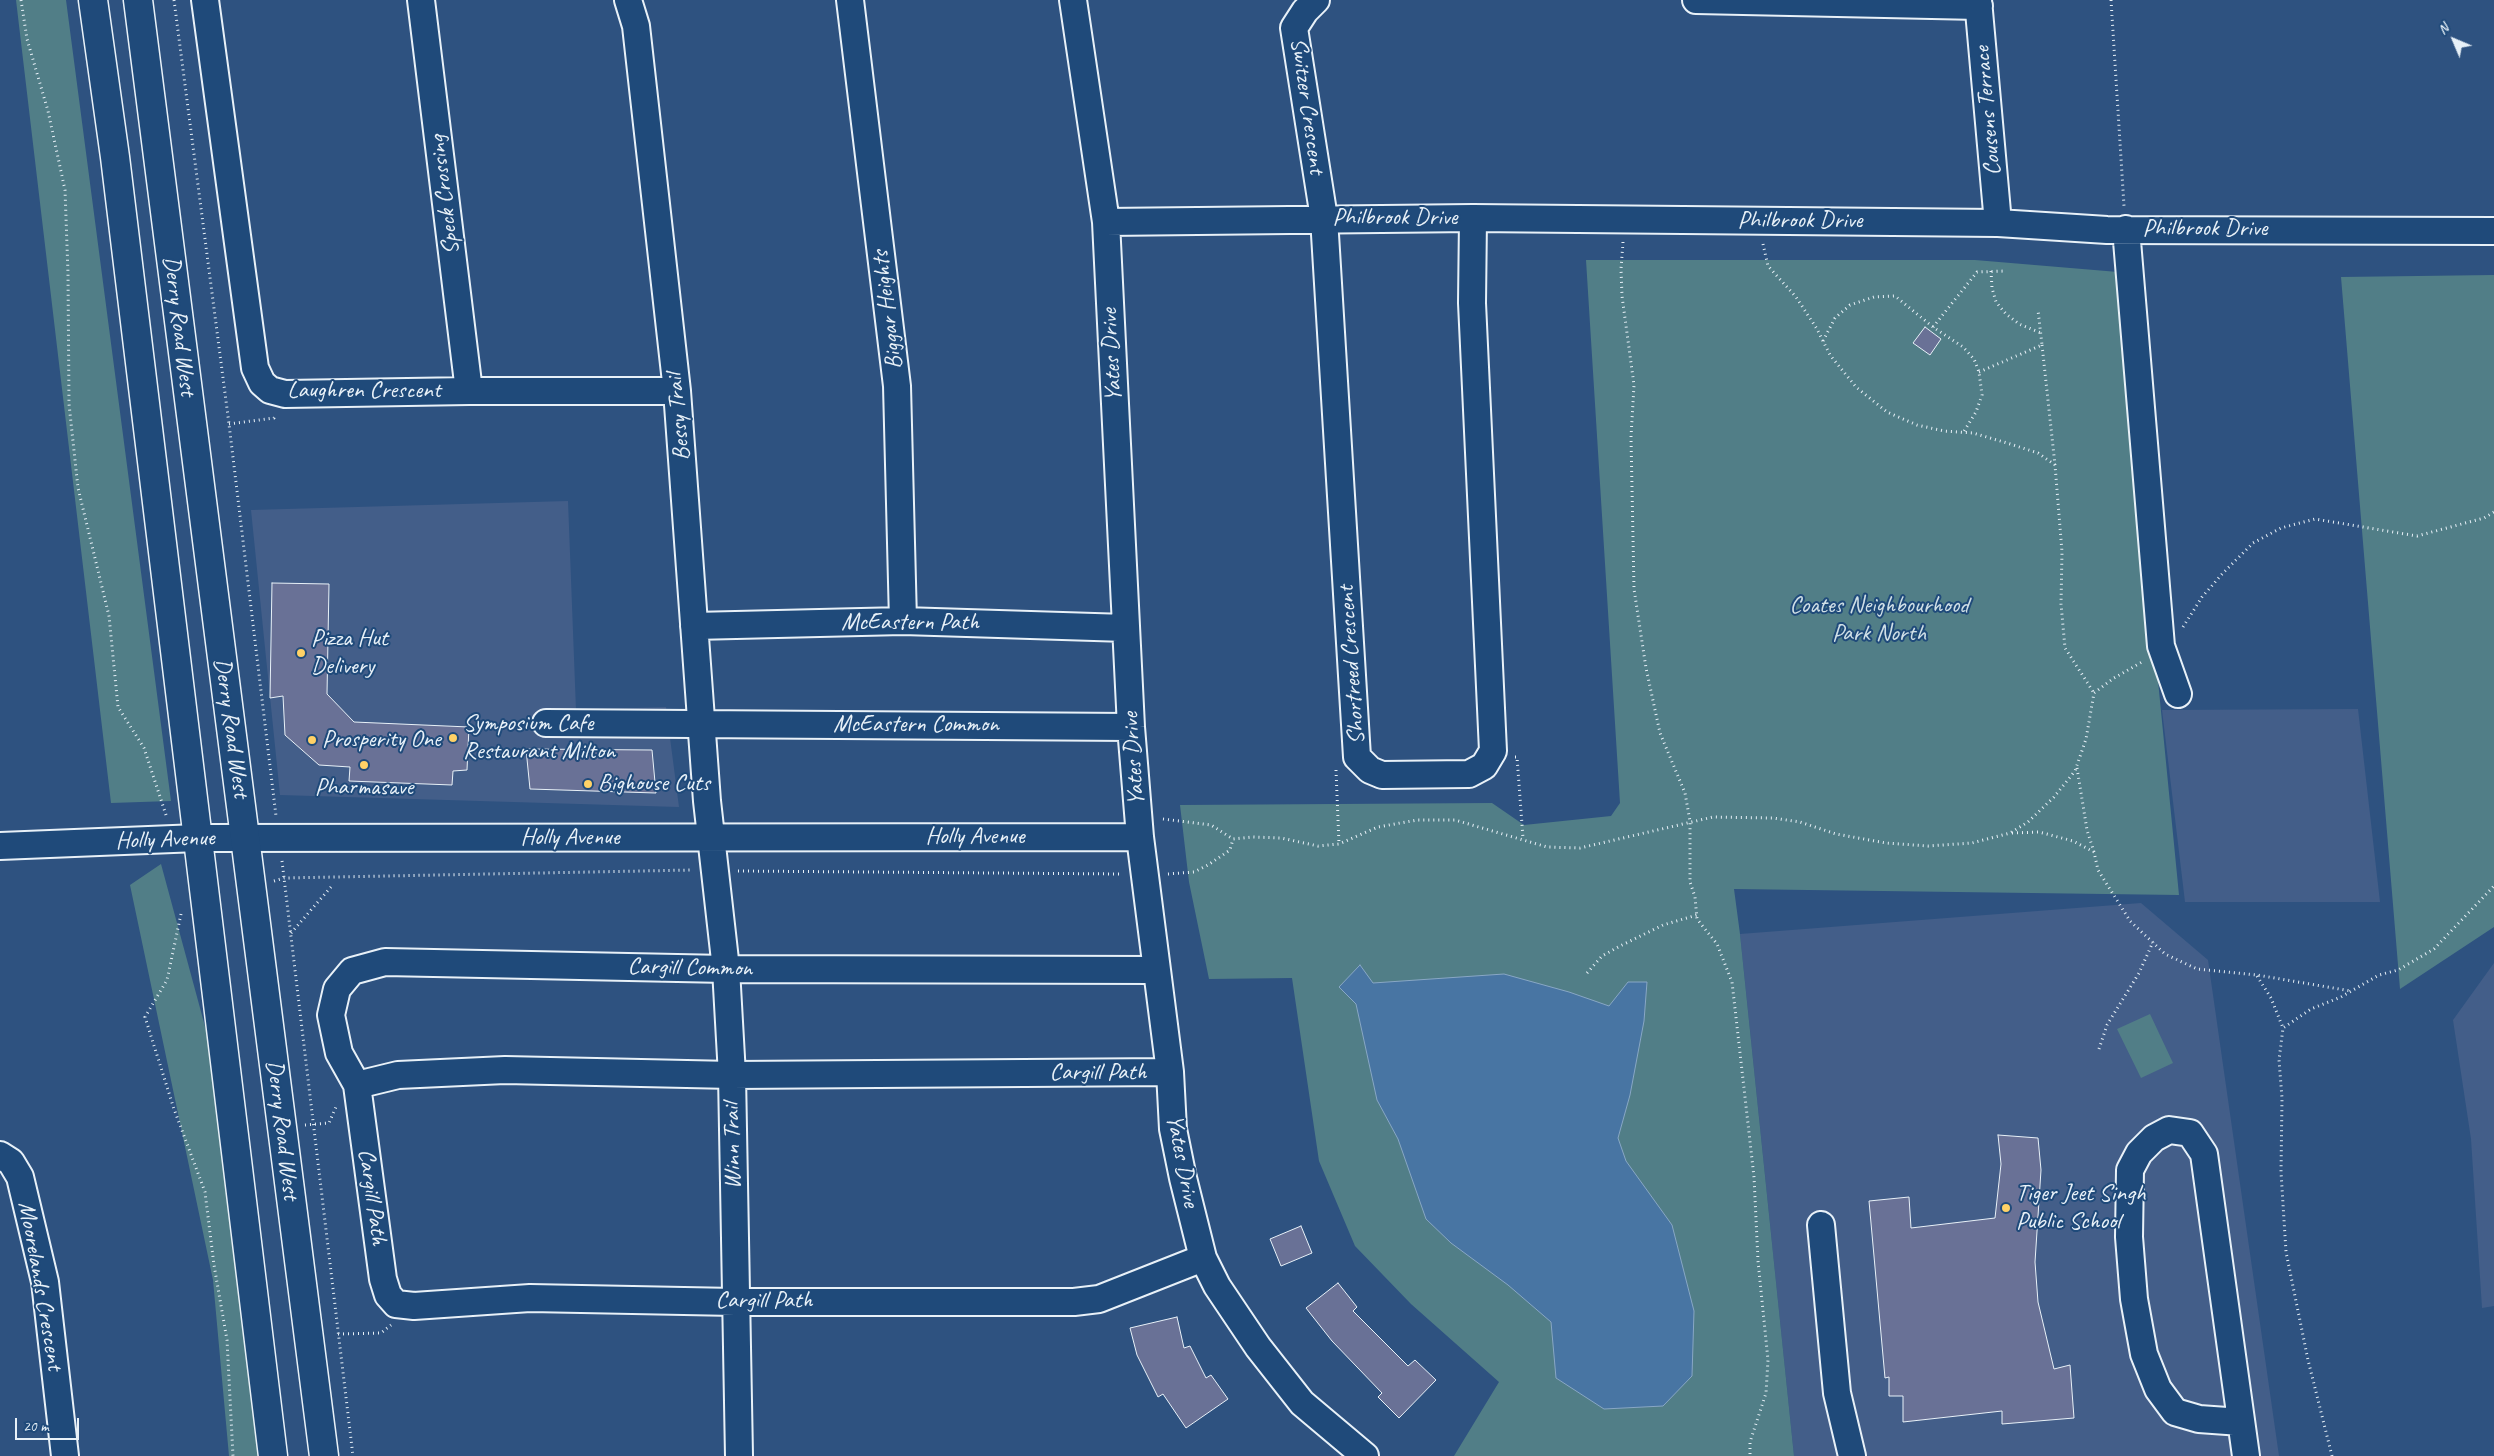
<!DOCTYPE html>
<style>
body{margin:0}
#map{position:relative;width:2494px;height:1456px;overflow:hidden;background:#2e5280;font-family:Caveat,sans-serif}
canvas{display:block}
.north{position:absolute;left:2429px;top:15px;width:50px;height:50px;-webkit-text-stroke:4px #1f4a7a;paint-order:stroke;rotate:315deg;font-size:14px;font-weight:700;line-height:20px;text-align:center;color:#e8f1f8}
.north::after{content:'';display:block;margin:auto;width:18px;height:22px;background:#e8f1f8;clip-path:polygon(50% 0,100% 100%,50% 72%,0 100%)}
.scale{position:absolute;left:15px;top:1418px;width:64px;height:22px;box-sizing:border-box;border:2px solid #e8f1f8;border-top:0;padding-left:6px;font-size:15px;line-height:18px;white-space:nowrap;color:#e8f1f8;-webkit-text-stroke:4px #1f4a7a;paint-order:stroke}
</style>
<div id="map">
<canvas width="2494" height="1456"></canvas>
<div class="north">N</div>
<div class="scale">20 m</div>
</div>
<script>
const context = document.querySelector('canvas').getContext('2d');
context.lineJoin = 'round';
function fillPath(path, color) {
  context.fillStyle = color;
  context.fill(path, 'evenodd');
}
function poly(rows) {
  const path = new Path2D();
  for (const r of rows) {
    path.moveTo(r[0], r[1]);
    for (let i = 2; i < r.length; i += 2) path.lineTo(r[i], r[i + 1]);
  }
  return path;
}
function trace(path, color, width, dash) {
  context.strokeStyle = color;
  context.lineWidth = width;
  context.lineCap = dash ? 'butt' : 'round';
  context.setLineDash(dash || []);
  context.stroke(path);
}
function drawText(font, color, halo, rows, align = 'center') {
  context.font = font + ' Caveat,sans-serif';
  context.lineWidth = 4;
  context.setLineDash([]);
  context.textBaseline = 'middle';
  context.strokeStyle = halo;
  context.fillStyle = color;
  for (const [text, x, y, turn = 0] of rows) {
    context.save();
    context.translate(x, y);
    context.rotate((+turn || 0) * Math.PI / 180);
    context.textAlign = isNaN(turn) ? turn : align;
    if (halo) context.strokeText(text, 0, 0);
    context.fillText(text, 0, 0);
    context.restore();
  }
}
fillPath(poly([
 [568,501,576,710,666,707,679,807,280,795,251,510],
 [2358,709,2380,902,2185,902,2162,710],
 [2141,903,2208,960,2279,1456,1794,1456,1740,934],
 [2494,963,2494,1306,2482,1308,2471,1139,2453,1020]
]), '#435e89');
fillPath(poly([
 [16,0,66,0,171,801,111,803],
 [1586,260,1975,260,2118,272,2179,895,1734,889,1740,934,1794,1456,1454,1456,1499,1382,1411,1304,1355,1246,1319,1161,1292,978,1209,979,1189,882,1180,805,1492,803,1524,825,1611,816,1620,803],
 [2494,275,2494,927,2400,989,2341,277],
 [161,864,258,1222,285,1456,229,1456,213,1280,130,885],
 [2150,1014,2173,1063,2141,1078,2117,1029]
]), '#517e87');
const water = poly([
 [1360,965,1373,983,1504,974,1569,992,1609,1006,1628,982,1647,982,1644,1021,1630,1095,1618,1138,1626,1161,1672,1225,1694,1311,1692,1376,1663,1406,1604,1409,1556,1378,1551,1322,1508,1285,1451,1243,1426,1219,1398,1139,1377,1100,1356,1004,1339,987,1360,965]
]);
fillPath(water, '#4875a3');
trace(water, '#88a7c5', 1);
const building = poly([
 [1925,327,1941,339,1930,355,1913,343,1925,327],
 [272,583,329,584,327,694,354,722,469,727,467,770,453,771,452,785,349,781,350,767,319,765,285,735,283,696,270,698,272,583],
 [526,749,652,750,656,793,530,789,526,749],
 [1998,1135,2038,1138,2041,1170,2035,1262,2038,1302,2054,1369,2070,1365,2074,1418,2002,1424,2002,1411,1903,1422,1903,1396,1889,1396,1889,1377,1885,1378,1869,1201,1909,1197,1911,1228,1995,1218,2001,1164,1998,1135],
 [1301,1226,1312,1253,1281,1266,1270,1239,1301,1226],
 [1338,1283,1357,1307,1353,1311,1408,1366,1415,1360,1436,1380,1399,1418,1378,1397,1382,1393,1332,1341,1306,1308,1338,1283],
 [1177,1317,1184,1348,1190,1346,1206,1378,1211,1375,1228,1399,1186,1428,1163,1394,1158,1397,1137,1355,1130,1328,1177,1317]
]);
fillPath(building, '#697196');
trace(building, '#e8f1f8', 1);
const minor = poly([
 [205,0,255,368,262,383,270,390,285,394,469,391,677,391],
 [421,0,469,391],
 [628,0,636,26,677,391,707,801,726,969,732,1075,739,1456],
 [850,0,897,386,903,621],
 [1073,0,1106,222,1131,727,1140,837,1170,1072,1173,1129,1183,1178,1203,1258,1217,1286,1258,1347,1302,1403,1365,1456],
 [1316,0,1305,11,1294,28,1324,218,1357,757,1370,770,1382,775,1469,774,1484,766,1493,751,1472,303,1473,218],
 [1696,0,1979,6],
 [1978,0,1998,223],
 [1106,222,1473,218,1998,223,2107,230,2494,231],
 [2126,229,2161,646,2178,694],
 [694,626,903,621,1126,628],
 [546,723,1131,727],
 [0,846,198,838,1140,837],
 [1156,970,726,969,385,962,352,971,337,989,331,1015,339,1053,357,1085,383,1279,388,1295,396,1304,414,1306,530,1298,735,1302,1074,1302,1099,1299,1203,1258],
 [357,1085,398,1075,505,1070,732,1075,1170,1072],
 [0,1155,11,1162,20,1177,45,1282,65,1456],
 [1821,1225,1837,1393,1852,1456],
 [2241,1422,2199,1419,2175,1412,2158,1389,2144,1354,2134,1299,2129,1237,2130,1170,2139,1153,2154,1138,2169,1130,2190,1133,2204,1154,2246,1456]
]);
const major = poly([
 [93,0,115,157,273,1456],
 [138,0,324,1456]
]);
trace(minor, '#e8f1f8', 30);
trace(major, '#e8f1f8', 31);
trace(poly([
 [21,0,27,39,48,111,65,190,68,273,69,404,78,488,109,616,118,707,144,748,166,815],
 [174,0,229,424,276,816],
 [2111,0,2124,206],
 [1623,242,1621,269,1622,296,1634,385,1631,437,1634,589,1646,668,1660,733,1685,793,1690,821,1690,882,1695,897,1697,919,1717,944,1732,982,1754,1177,1758,1261,1768,1360,1766,1393,1750,1442,1750,1456],
 [1763,244,1768,266,1796,297,1817,329,1830,355,1856,387,1887,412,1917,425,1944,431,1973,433,2007,443,2038,453,2055,465,2062,552,2061,604,2065,648,2094,693],
 [1991,271,1992,288,1996,302,2006,314,2019,324,2041,333],
 [1933,327,1977,272,2006,271],
 [1823,341,1835,318,1850,305,1874,297,1895,296,1933,327,1963,347,1974,359,1979,372,1982,395,1976,412,1963,433],
 [2042,345,2055,465],
 [1979,372,2042,345,2038,310],
 [229,424,274,418,275,415],
 [2183,627,2202,597,2224,572,2253,543,2281,528,2315,519,2417,536,2484,518,2494,512],
 [1515,757,1517,757,1523,838],
 [2077,768,2087,830,2094,852],
 [1336,770,1339,844],
 [1163,819,1211,825,1233,839,1253,837,1281,838,1318,846,1339,844,1378,827,1417,820,1455,820,1547,847,1580,848,1713,817,1773,818,1800,822,1836,834,1886,843,1928,846,1972,843,2010,833,2028,822,2054,797,2075,771,2086,739,2094,693,2114,678,2142,662],
 [2012,833,2039,832,2073,841,2094,852,2098,870,2130,921,2165,954,2197,969,2257,975,2351,991],
 [282,861,353,1456],
 [738,871,1122,874],
 [1168,874,1194,872,1208,865,1230,850,1233,839],
 [274,881,284,878,692,870],
 [181,914,167,980,145,1017,174,1109,205,1192,214,1265,227,1340,233,1456],
 [291,933,331,887],
 [1587,973,1602,956,1620,946,1663,925,1697,915],
 [2257,976,2271,998,2283,1028],
 [2099,1049,2107,1025,2139,973,2153,942],
 [305,1125,329,1123,336,1107],
 [338,1334,381,1333,391,1325],
 [2332,1456,2308,1360,2286,1252,2281,1172,2282,1098,2279,1060,2283,1028,2311,1009,2341,997,2379,975,2398,970,2434,949,2494,886]
]), '#e8f1f8', 3, [1, 4]);
trace(minor, '#1f4a7a', 26);
trace(major, '#1f4a7a', 28);
for (const [x, y, r, color] of [
 [301,653,5,"#ffd166"],
 [453,738,5,"#ffd166"],
 [312,740,5,"#ffd166"],
 [364,765,5,"#ffd166"],
 [588,784,5,"#ffd166"],
 [2006,1208,5,"#ffd166"]
]) {
  const dot = new Path2D();
  dot.arc(x, y, r, 0, 2 * Math.PI);
  context.fillStyle = color;
  context.fill(dot);
  trace(dot, '#1f4a7a', 2);
}
drawText('24px', '#e8f1f8', '#1f4a7a', [
 ["Switzer Crescent",1307,106,82],
 ["Cousens Terrace",1988,111,-95],
 ["Speck Crossing",445,195,-97],
 ["Philbrook Drive",1395,218],
 ["Philbrook Drive",1800,221],
 ["Philbrook Drive",2205,229],
 ["Biggar Heights",888,310,-97],
 ["Derry Road West",179,326,83],
 ["Yates Drive",1112,355,-93],
 ["Laughren Crescent",364,391],
 ["Bessy Trail",679,417,-95],
 ["McEastern Path",910,623],
 ["Shortreed Crescent",1352,665,-94],
 ["McEastern Common",916,725],
 ["Derry Road West",231,728,82],
 ["Yates Drive",1134,759,-94],
 ["Holly Avenue",975,837],
 ["Holly Avenue",570,838],
 ["Holly Avenue",165,840,-2],
 ["Cargill Common",690,968,1],
 ["Cargill Path",1098,1073],
 ["Derry Road West",282,1130,83],
 ["Winn Trail",733,1146,-91],
 ["Yates Drive",1182,1161,79],
 ["Cargill Path",372,1197,82],
 ["Moorelands Crescent",40,1286,80],
 ["Cargill Path",764,1301]
]);
drawText('24px', '#d1e0e7', '#1f4a7a', [
 ["Coates Neighbourhood",1879,606],
 ["Park North",1879,634]
]);
drawText('24px', '#e8f1f8', '#1f4a7a', [
 ["Pizza Hut",311,639],
 ["Delivery",311,667],
 ["Symposium Cafe",463,724],
 ["Restaurant Milton",463,752],
 ["Prosperity One",322,740],
 ["Bighouse Cuts",598,784],
 ["Pharmasave",364,788,"center"],
 ["Tiger Jeet Singh",2016,1194],
 ["Public School",2016,1222]
], 'left');
</script>
